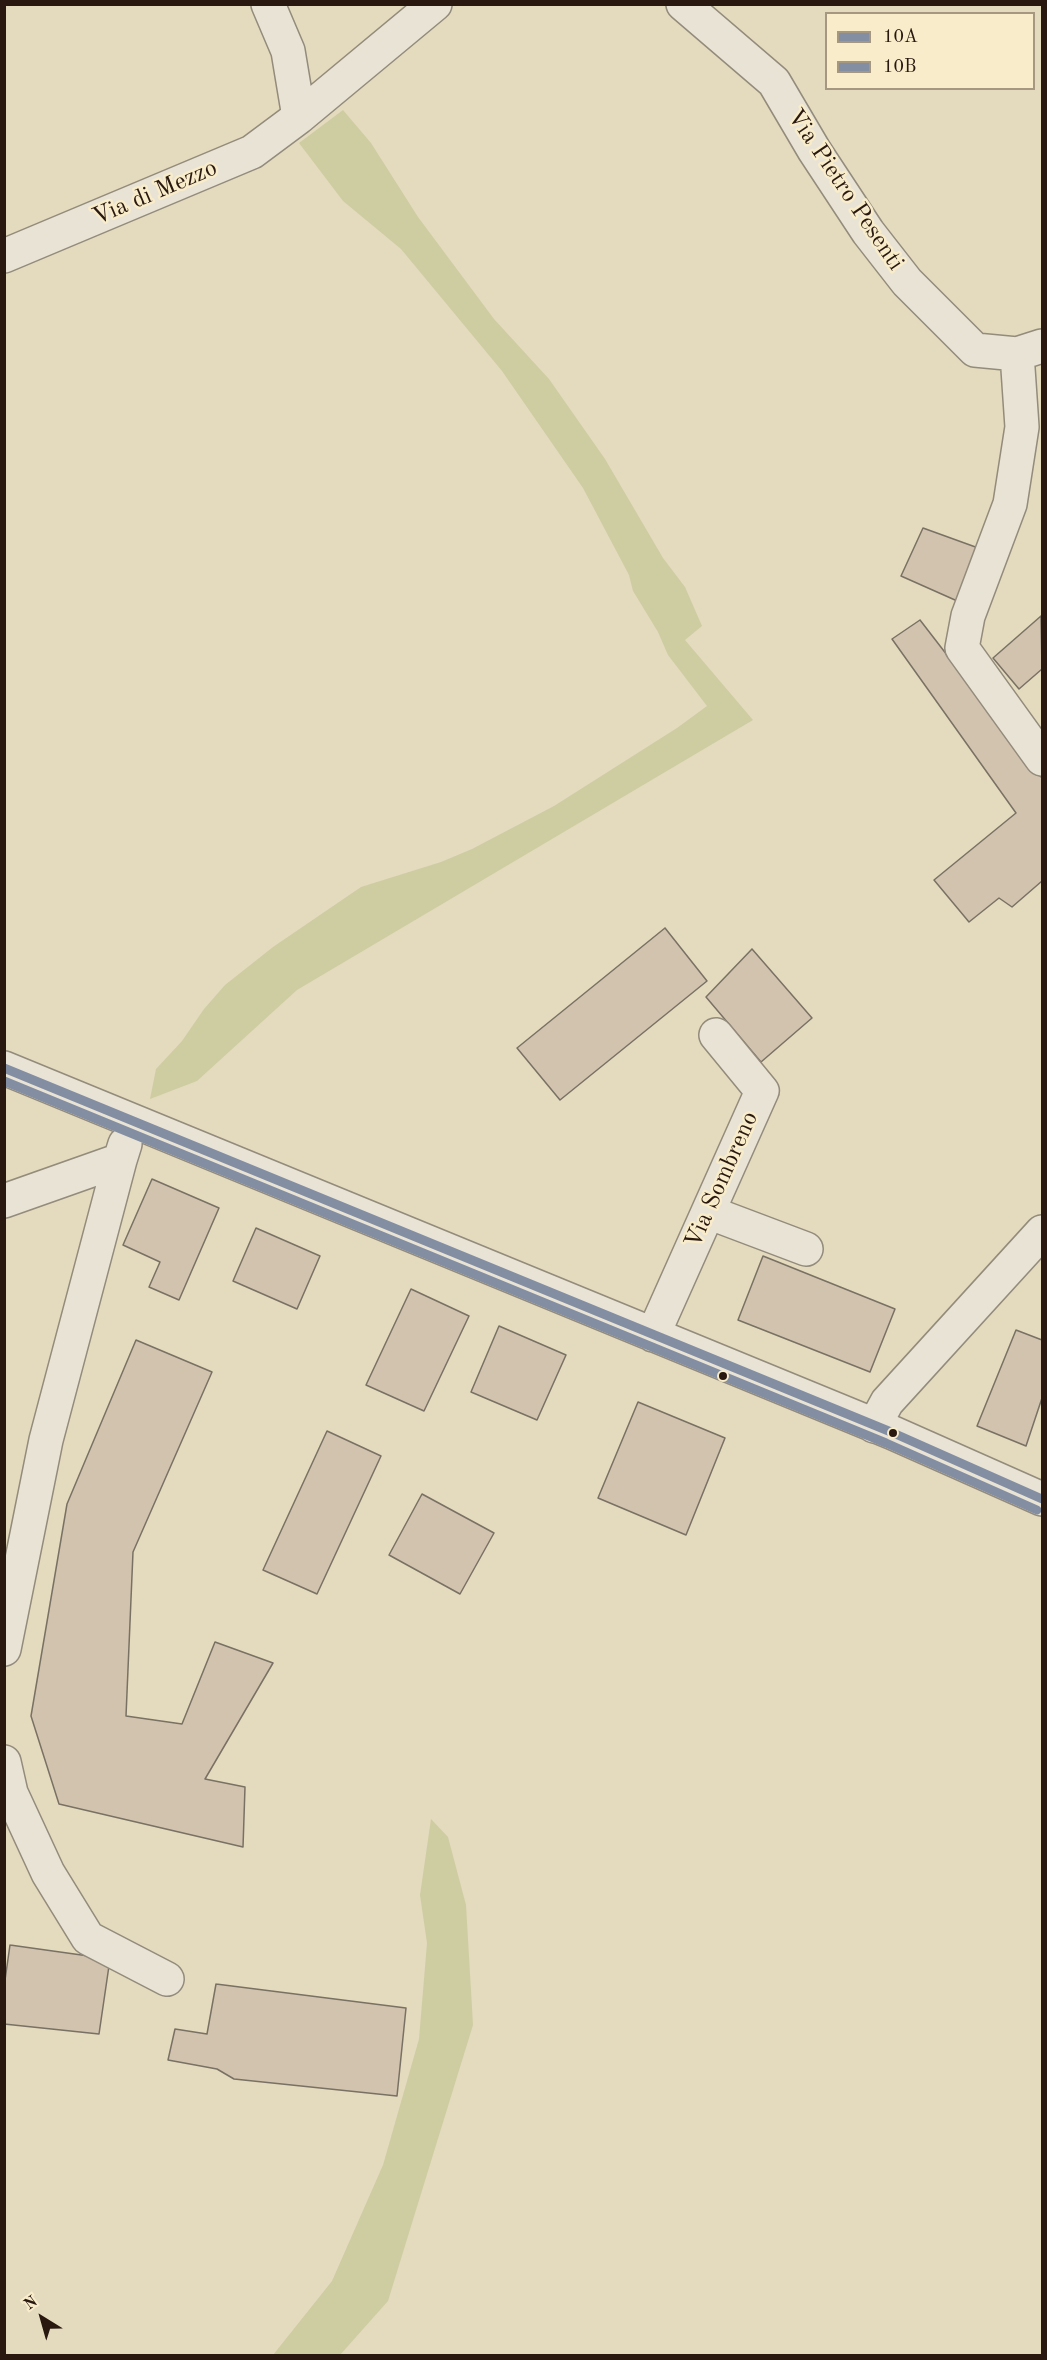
<!DOCTYPE html>
<style>
body{margin:0}
#map{position:relative;width:1047px;height:2360px;overflow:hidden;background:#e4dabe;font-family:"Old Standard TT",serif}
canvas{display:block}
.frame{position:absolute;inset:0;border:6px solid #291810;pointer-events:none}
.legend{position:absolute;left:825px;top:12px;width:210px;height:78px;box-sizing:border-box;background:#f8ecca;border:2px solid #a59780;margin:0;padding:8px 10px;list-style:none;font-size:18px;color:#291810}
.legend li{display:flex;align-items:center;gap:12px;height:30px}
.legend b{width:30px;border:2px solid #a59780}
.north{position:absolute;left:12px;top:2288px;width:60px;height:60px;-webkit-text-stroke:4px #f8ecca;paint-order:stroke;rotate:323deg;font-size:16px;font-weight:700;line-height:24px;text-align:center;color:#291810}
.north::after{content:'';display:block;margin:auto;width:21px;height:27px;background:#291810;clip-path:polygon(50% 0,100% 100%,50% 72%,0 100%)}
</style>
<div id="map">
<canvas width="1047" height="2360"></canvas>
<div class="frame"></div>
<ul class="legend">
<li><b style="height:8px;background:#838ea3"></b>10A</li>
<li><b style="height:8px;background:#838ea3"></b>10B</li>
</ul>
<div class="north">N</div>
</div>
<script>
const context = document.querySelector('canvas').getContext('2d');
context.lineJoin = 'round';
function fillPath(path, color) {
  context.fillStyle = color;
  context.fill(path, 'evenodd');
}
function poly(rows) {
  const path = new Path2D();
  for (const r of rows) {
    path.moveTo(r[0], r[1]);
    for (let i = 2; i < r.length; i += 2) path.lineTo(r[i], r[i + 1]);
  }
  return path;
}
function trace(path, color, width, dash) {
  context.strokeStyle = color;
  context.lineWidth = width;
  context.lineCap = dash ? 'butt' : 'round';
  context.setLineDash(dash || []);
  context.stroke(path);
}
function drawText(font, color, halo, rows, align = 'center') {
  context.font = font + ' "Old Standard TT",serif';
  context.lineWidth = 5;
  context.setLineDash([]);
  context.textBaseline = 'middle';
  context.strokeStyle = halo;
  context.fillStyle = color;
  for (const [text, x, y, turn = 0] of rows) {
    context.save();
    context.translate(x, y);
    context.rotate((+turn || 0) * Math.PI / 180);
    context.textAlign = isNaN(turn) ? turn : align;
    if (halo) context.strokeText(text, 0, 0);
    context.fillText(text, 0, 0);
    context.restore();
  }
}
fillPath(poly([
 [343,110,371,143,418,217,494,319,549,379,605,459,663,558,685,587,702,626,685,640,753,720,297,990,197,1081,150,1099,156,1069,182,1041,204,1009,225,985,273,947,361,887,441,862,472,849,554,806,677,728,707,706,668,655,658,632,633,591,629,575,583,488,502,371,401,249,343,201,299,143],
 [431,1819,448,1837,466,1905,473,2025,388,2301,340,2355,273,2355,332,2281,383,2165,419,2039,427,1943,420,1895]
]), '#cecda1');
const building = poly([
 [923,528,981,549,964,604,901,576,923,528],
 [1041,616,1042,669,1019,689,993,658,1041,616],
 [920,620,1042,778,1042,881,1012,907,999,898,969,922,934,880,1016,813,892,639,920,620],
 [665,928,707,981,560,1100,517,1048,665,928],
 [752,949,812,1018,761,1062,706,997,752,949],
 [152,1179,219,1208,179,1300,149,1287,160,1262,123,1245,152,1179],
 [256,1228,320,1256,297,1309,233,1281,256,1228],
 [763,1256,895,1309,870,1372,738,1320,763,1256],
 [411,1289,469,1316,424,1411,366,1385,411,1289],
 [499,1326,566,1355,537,1420,471,1392,499,1326],
 [1016,1330,1042,1340,1042,1398,1026,1446,977,1426,1016,1330],
 [136,1340,212,1372,133,1552,126,1716,182,1724,215,1642,273,1663,205,1779,245,1787,243,1847,59,1804,31,1716,67,1504,136,1340],
 [638,1402,725,1438,686,1535,598,1498,638,1402],
 [327,1431,381,1456,317,1594,263,1570,327,1431],
 [422,1494,494,1533,460,1594,389,1555,422,1494],
 [10,1945,110,1959,99,2034,4,2024,4,1987,10,1945],
 [216,1984,406,2008,397,2096,234,2079,217,2069,168,2060,175,2029,207,2034,216,1984]
]);
fillPath(building, '#d2c3af');
trace(building, '#797163', 1.5);
const minor = poly([
 [268,4,288,51,299,117],
 [683,4,774,82,814,150,868,232,907,282,975,350,1017,354,1042,346],
 [4,256,252,152,299,117,435,4],
 [1017,354,1022,427,1010,504,968,616,962,648,1042,759],
 [4,1068,891,1432,1042,1499],
 [4,1201,120,1160,125,1144],
 [708,1212,806,1249],
 [653,1335,762,1091,716,1035],
 [874,1426,887,1402,1042,1232],
 [4,1649,46,1440,120,1160],
 [4,1762,11,1793,48,1873,88,1938,167,1979]
]);
trace(minor, '#938b7b', 36);
trace(minor, '#e8e3d5', 33);
trace(poly([
 [4,1068,891,1432,1042,1499]
]), '#838ea3', 9);
trace(poly([
 [4,1081,886,1443,1037,1510]
]), '#838ea3', 9);
for (const [x, y, r, color] of [
 [723,1376,5,"#291810"],
 [893,1433,5,"#291810"]
]) {
  const dot = new Path2D();
  dot.arc(x, y, r, 0, 2 * Math.PI);
  context.fillStyle = color;
  context.fill(dot);
  trace(dot, '#f8ecca', 2);
}
drawText('24px', '#291810', '#f8ecca', [
 ["Via Pietro Pesenti",845,190,56],
 ["Via di Mezzo",155,193,-23],
 ["Via Sombreno",722,1180,-66]
]);
</script>
